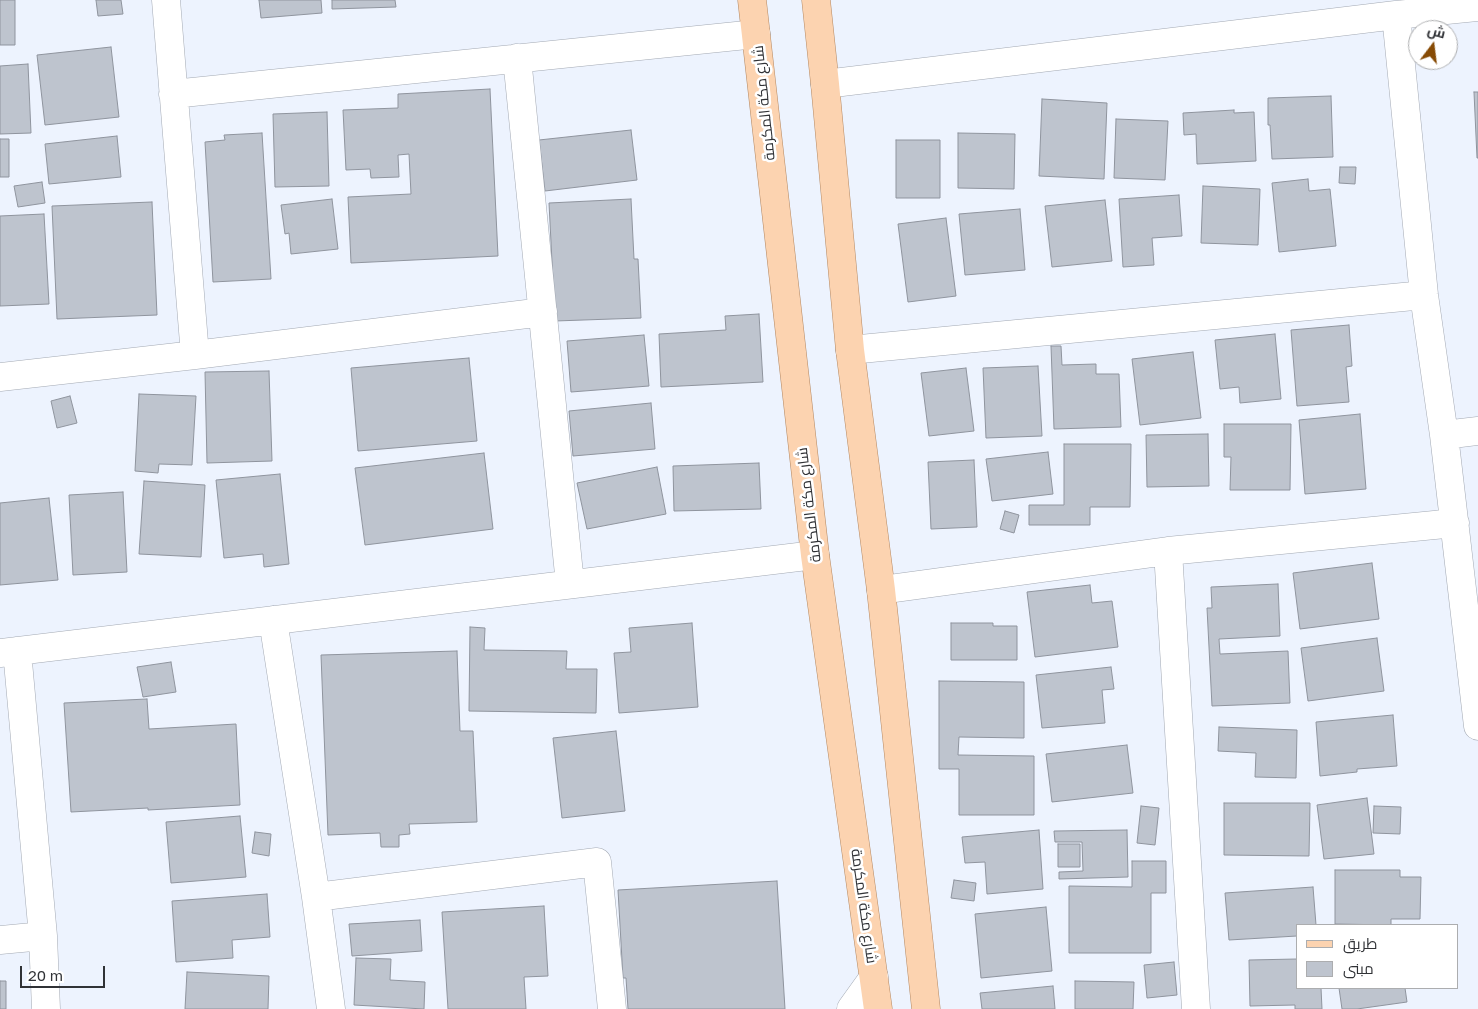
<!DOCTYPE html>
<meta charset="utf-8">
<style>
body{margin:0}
#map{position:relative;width:1478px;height:1009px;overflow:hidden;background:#edf3fe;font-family:"Golos Text",Cairo,sans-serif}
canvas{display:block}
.legend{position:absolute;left:1296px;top:924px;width:162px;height:65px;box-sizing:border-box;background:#fff;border:1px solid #acadaf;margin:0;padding:6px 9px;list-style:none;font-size:15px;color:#303236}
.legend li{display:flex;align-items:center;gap:10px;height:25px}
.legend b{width:25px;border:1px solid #acadaf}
.north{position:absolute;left:1408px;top:20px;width:50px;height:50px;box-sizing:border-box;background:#fff;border:1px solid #acadaf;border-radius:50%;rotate:15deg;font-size:14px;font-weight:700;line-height:20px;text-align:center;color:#303236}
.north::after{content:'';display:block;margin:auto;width:18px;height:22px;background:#874b05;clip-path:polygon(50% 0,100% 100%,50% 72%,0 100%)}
.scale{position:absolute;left:20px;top:966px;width:85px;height:22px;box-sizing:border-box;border:2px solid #303236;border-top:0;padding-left:6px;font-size:15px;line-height:18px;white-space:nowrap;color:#303236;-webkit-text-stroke:4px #fff;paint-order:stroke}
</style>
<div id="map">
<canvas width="1478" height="1009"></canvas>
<ul class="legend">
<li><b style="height:6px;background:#fcd3b0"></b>طريق</li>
<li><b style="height:14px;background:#bec4ce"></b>مبنى</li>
</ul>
<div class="north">ش</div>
<div class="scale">20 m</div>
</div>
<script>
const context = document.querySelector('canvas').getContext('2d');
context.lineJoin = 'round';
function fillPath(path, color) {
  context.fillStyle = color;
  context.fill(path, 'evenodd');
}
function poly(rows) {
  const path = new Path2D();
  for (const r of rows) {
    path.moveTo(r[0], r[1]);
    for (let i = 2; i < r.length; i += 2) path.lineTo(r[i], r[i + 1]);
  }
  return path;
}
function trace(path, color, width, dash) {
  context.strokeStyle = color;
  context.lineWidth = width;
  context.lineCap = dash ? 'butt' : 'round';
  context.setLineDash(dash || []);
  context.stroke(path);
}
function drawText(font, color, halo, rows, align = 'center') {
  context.font = font + ' "Golos Text",Cairo,sans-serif';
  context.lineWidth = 5;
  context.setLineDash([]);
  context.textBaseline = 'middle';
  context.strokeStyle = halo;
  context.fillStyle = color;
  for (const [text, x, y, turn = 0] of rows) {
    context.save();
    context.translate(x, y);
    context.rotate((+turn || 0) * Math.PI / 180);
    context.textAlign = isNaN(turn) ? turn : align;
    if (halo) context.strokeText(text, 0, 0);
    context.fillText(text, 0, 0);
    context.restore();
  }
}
const building = poly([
 [0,0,15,0,15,45,0,45,0,0],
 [96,0,121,0,123,14,98,16,96,0],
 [259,0,321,0,322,13,261,18,259,0],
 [332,0,395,0,396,7,332,9,332,0],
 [111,47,119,117,45,125,37,55,111,47],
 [28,64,31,133,0,134,0,66,28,64],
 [490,89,498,256,351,263,348,197,411,194,409,154,398,155,399,177,371,178,370,169,346,170,343,110,398,108,398,94,490,89],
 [1474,92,1478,92,1478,158,1477,158,1474,92],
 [1331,96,1333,157,1272,159,1270,125,1268,125,1268,98,1331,96],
 [1042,99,1107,103,1104,179,1039,176,1042,99],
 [1234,110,1234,113,1254,112,1256,161,1197,164,1196,134,1184,135,1183,113,1234,110],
 [327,112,329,186,275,187,273,114,327,112],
 [1116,119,1168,121,1165,180,1114,178,1116,119],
 [631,130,637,180,545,191,539,140,631,130],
 [262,133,271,279,213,282,205,142,225,140,224,135,262,133],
 [958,133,1015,134,1014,189,958,188,958,133],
 [117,136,121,177,49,184,45,144,117,136],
 [0,139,9,139,9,177,0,177,0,139],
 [896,140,940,140,940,198,896,198,896,140],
 [1340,167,1356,167,1355,184,1339,183,1340,167],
 [1308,179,1309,191,1330,189,1336,246,1279,252,1272,183,1308,179],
 [42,182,45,203,18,207,14,186,42,182],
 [1203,186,1260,189,1258,245,1201,243,1203,186],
 [1179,195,1182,236,1152,238,1154,265,1123,267,1119,199,1179,195],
 [332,199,338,249,291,254,289,233,285,234,281,205,332,199],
 [631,199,634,259,638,259,641,318,555,321,549,203,631,199],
 [1105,200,1112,261,1052,267,1045,206,1105,200],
 [152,202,157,315,57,319,52,206,152,202],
 [1020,209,1025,270,965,275,959,214,1020,209],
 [44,214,49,304,0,306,0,216,44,214],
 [946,218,956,296,908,302,898,224,946,218],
 [759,314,763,382,661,387,659,334,726,330,725,316,759,314],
 [1349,325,1352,366,1346,367,1349,402,1297,406,1291,330,1349,325],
 [1275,334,1281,399,1240,403,1239,387,1220,389,1215,340,1275,334],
 [644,335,649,386,571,392,567,341,644,335],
 [1051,346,1061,346,1062,365,1096,364,1096,374,1119,374,1121,427,1054,429,1051,346],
 [1193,352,1201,418,1140,425,1132,359,1193,352],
 [469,358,477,441,358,451,351,368,469,358],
 [1038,366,1042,436,986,438,983,368,1038,366],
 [966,368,974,431,929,436,921,373,966,368],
 [269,371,272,461,207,463,205,372,269,371],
 [139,394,196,396,192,465,159,464,158,473,135,471,139,394],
 [70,396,77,423,57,428,51,401,70,396],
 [651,403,655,449,573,456,569,411,651,403],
 [1360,414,1366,489,1305,494,1299,420,1360,414],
 [1224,424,1291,424,1290,490,1230,490,1231,457,1224,457,1224,424],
 [1208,434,1209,486,1147,487,1146,435,1208,434],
 [1064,444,1131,444,1130,507,1090,507,1090,525,1029,525,1029,505,1064,505,1064,444],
 [1048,452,1053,494,992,501,986,459,1048,452],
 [484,453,493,529,365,545,355,468,484,453],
 [974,460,977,527,931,529,928,462,974,460],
 [759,463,761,509,674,511,673,466,759,463],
 [657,467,666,514,587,529,577,483,657,467],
 [280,474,289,564,264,567,263,554,224,558,216,480,280,474],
 [144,481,205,485,201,557,139,554,144,481],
 [123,492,127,572,73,575,69,495,123,492],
 [49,498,58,580,0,585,0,503,49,498],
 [1005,511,1019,515,1014,533,1000,529,1005,511],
 [1372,563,1379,619,1300,629,1293,573,1372,563],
 [1278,584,1280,636,1219,639,1220,654,1288,651,1290,703,1212,706,1207,608,1212,608,1211,587,1278,584],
 [1090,585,1092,603,1112,601,1118,647,1035,657,1027,592,1090,585],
 [692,623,698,707,619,713,614,653,631,652,629,628,692,623],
 [951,623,993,623,993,626,1017,626,1017,660,951,660,951,623],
 [470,627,485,628,484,650,567,651,566,669,597,669,596,713,469,711,470,627],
 [1377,638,1384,691,1308,701,1301,648,1377,638],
 [457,651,460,731,473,731,477,822,409,824,410,834,399,835,399,847,381,847,380,833,328,835,321,655,457,651],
 [171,662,176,692,143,697,137,667,171,662],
 [1111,667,1114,689,1102,690,1105,723,1042,728,1036,675,1111,667],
 [939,681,1024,682,1024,738,959,737,958,755,1034,756,1034,815,959,815,959,769,939,769,939,681],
 [147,699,149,729,236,724,240,805,148,810,148,808,71,812,64,703,147,699],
 [1393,715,1397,766,1357,769,1357,772,1320,776,1316,722,1393,715],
 [1219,727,1297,730,1296,778,1255,777,1256,753,1218,751,1219,727],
 [616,731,625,811,562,818,553,738,616,731],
 [1127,745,1133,793,1052,802,1046,754,1127,745],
 [1367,798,1374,854,1324,859,1317,805,1367,798],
 [1224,803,1310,803,1309,856,1224,855,1224,803],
 [1141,806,1159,808,1155,845,1137,843,1141,806],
 [1374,806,1401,807,1400,834,1373,833,1374,806],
 [240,816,246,877,171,883,166,822,240,816],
 [1039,830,1043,889,987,894,985,862,965,863,962,837,1039,830],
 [1127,830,1128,877,1059,879,1059,872,1083,871,1082,842,1055,842,1054,831,1127,830],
 [255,832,271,834,269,856,252,853,255,832],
 [1058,844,1080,844,1080,867,1058,867,1058,844],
 [1132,861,1166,861,1166,893,1151,893,1151,953,1069,953,1069,886,1132,887,1132,861],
 [1335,870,1400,870,1400,877,1421,877,1420,919,1391,919,1391,925,1335,924,1335,870],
 [954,880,976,883,974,901,951,898,954,880],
 [777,881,785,1009,628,1009,626,978,623,978,618,890,777,881],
 [1313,887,1316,925,1297,925,1297,936,1229,940,1225,893,1313,887],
 [267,894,270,937,232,940,233,958,176,962,172,901,267,894],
 [544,906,548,976,524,977,526,1009,448,1009,442,912,544,906],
 [1046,907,1052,971,981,978,975,914,1046,907],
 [420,920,422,951,352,956,349,924,420,920],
 [356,958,391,959,390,980,425,982,424,1009,354,1005,356,958],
 [1297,959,1297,988,1321,988,1322,1009,1295,1009,1295,1005,1250,1006,1249,960,1297,959],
 [1174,962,1177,995,1147,998,1144,965,1174,962],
 [187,972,269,976,268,1009,185,1009,187,972],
 [0,981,6,981,6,1009,0,1009,0,981],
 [1075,981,1134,982,1133,1009,1075,1009,1075,981],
 [1053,986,1055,1009,982,1009,980,993,1053,986],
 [1339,988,1405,988,1407,1002,1357,1009,1342,1009,1339,988]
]);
fillPath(building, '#bec4ce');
trace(building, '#8f949e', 1);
const minor = poly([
 [166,0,195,355],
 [1396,15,1424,295,1444,435,1478,726],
 [517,58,570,584],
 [825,84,1396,15,1478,7],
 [173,94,756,34],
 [850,350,1424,295],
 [0,377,195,355,543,312],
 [1444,435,1478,431],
 [1168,551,1196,1009],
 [881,590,1168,551,1455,523],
 [273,620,316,897,331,1009],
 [17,651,43,936,46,1009],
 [0,653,815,555],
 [316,897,597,862,612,1009],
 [0,940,43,936],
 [851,1009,874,977]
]);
const major = poly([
 [752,0,815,555,878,1009],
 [816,0,825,84,850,350,881,590,926,1009]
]);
trace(minor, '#a3a9b3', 29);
trace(major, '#b38863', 29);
trace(minor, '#fff', 28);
trace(major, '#fcd3b0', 28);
drawText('15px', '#303236', '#fff', [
 ["شارع مكة المكرمة",764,103,-96],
 ["شارع مكة المكرمة",809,505,-97],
 ["شارع مكة المكرمة",864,906,82]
]);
</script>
